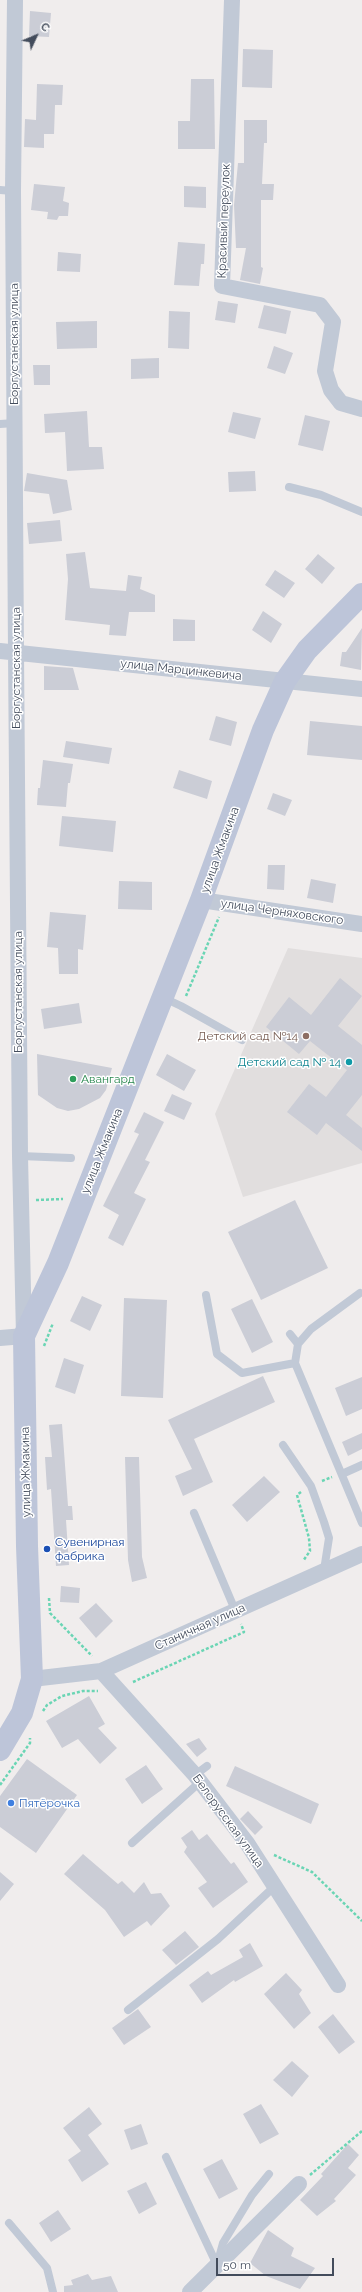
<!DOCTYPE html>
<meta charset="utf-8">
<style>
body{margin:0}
#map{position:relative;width:362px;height:2292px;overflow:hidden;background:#f0eded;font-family:Raleway,sans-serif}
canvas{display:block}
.north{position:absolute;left:16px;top:16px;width:40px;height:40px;-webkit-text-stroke:3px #fff;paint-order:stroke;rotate:46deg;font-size:11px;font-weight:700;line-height:16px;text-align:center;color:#434c5c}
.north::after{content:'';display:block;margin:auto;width:14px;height:18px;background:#434c5c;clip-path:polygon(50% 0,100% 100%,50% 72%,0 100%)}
.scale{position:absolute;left:216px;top:2258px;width:118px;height:18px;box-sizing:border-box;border:2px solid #434c5c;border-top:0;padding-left:5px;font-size:12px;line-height:14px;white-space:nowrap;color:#434c5c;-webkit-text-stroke:3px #fff;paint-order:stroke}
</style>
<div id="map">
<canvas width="362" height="2292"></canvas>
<div class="north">С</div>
<div class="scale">50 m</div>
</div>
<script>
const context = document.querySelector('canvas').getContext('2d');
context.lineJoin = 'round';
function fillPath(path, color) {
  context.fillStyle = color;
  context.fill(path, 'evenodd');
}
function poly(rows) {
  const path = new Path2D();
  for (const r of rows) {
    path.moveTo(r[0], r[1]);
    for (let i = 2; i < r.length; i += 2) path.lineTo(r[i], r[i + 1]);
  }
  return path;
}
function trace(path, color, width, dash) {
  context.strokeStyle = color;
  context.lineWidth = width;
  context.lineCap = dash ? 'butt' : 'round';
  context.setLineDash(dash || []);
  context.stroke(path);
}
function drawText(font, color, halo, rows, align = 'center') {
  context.font = font + ' Raleway,sans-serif';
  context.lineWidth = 3;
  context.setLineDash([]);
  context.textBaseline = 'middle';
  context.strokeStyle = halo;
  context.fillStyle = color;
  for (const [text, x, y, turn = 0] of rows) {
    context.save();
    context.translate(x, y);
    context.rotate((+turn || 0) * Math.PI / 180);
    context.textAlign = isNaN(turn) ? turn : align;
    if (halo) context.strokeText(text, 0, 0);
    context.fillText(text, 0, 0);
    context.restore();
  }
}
fillPath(poly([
 [288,948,362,958,362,1163,243,1197,215,1114]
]), '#e1dede');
fillPath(poly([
 [30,11,51,13,49,37,29,36],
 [243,49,273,50,272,88,242,87],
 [191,79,214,79,215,149,178,149,178,121,190,121],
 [37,84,63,85,62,105,55,105,54,134,44,134,44,148,24,147,25,119,36,120],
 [244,120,267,120,267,143,264,143,262,184,274,184,273,200,261,200,261,267,263,268,260,284,240,280,246,248,236,248,234,205,238,163,244,163],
 [34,184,65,187,63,201,69,203,68,216,59,216,57,220,47,219,48,212,31,210],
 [184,186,206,187,206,208,184,207],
 [178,242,205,244,204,264,201,264,199,286,174,285],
 [58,252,81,254,80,272,57,271],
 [218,301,238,304,235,323,215,320],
 [264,305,291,311,286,334,258,328],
 [169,311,190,312,189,349,168,348],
 [97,321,97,348,57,349,56,322],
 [274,346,293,353,285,374,267,368],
 [159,358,159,378,131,379,131,359],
 [33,365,50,365,50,385,34,385],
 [87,411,89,447,102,447,104,469,67,471,65,432,45,433,44,414],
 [233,412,261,418,255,439,228,432],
 [305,415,330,421,323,451,298,445],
 [255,471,256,491,229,492,228,472],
 [27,473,67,480,72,510,53,514,49,494,24,491],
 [60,520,62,541,29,544,27,523],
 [85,552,90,588,126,591,128,575,142,577,140,589,155,595,155,612,129,612,126,636,109,635,110,625,65,620,68,579,66,554],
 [318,554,335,568,322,584,305,569],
 [275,570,295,583,284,598,265,585],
 [263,611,282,624,271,643,252,630],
 [173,619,195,620,195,641,173,641],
 [362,628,361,670,340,666,342,652,346,652],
 [44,666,73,668,79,690,44,690],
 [216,716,237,722,231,746,209,740],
 [310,721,362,726,362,760,307,755],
 [66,741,112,748,109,764,63,757],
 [43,760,73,764,70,783,68,783,66,807,37,805,38,788,40,788],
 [179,770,212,781,207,799,173,788],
 [273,793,292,800,285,816,267,809],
 [62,816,116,821,113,852,59,846],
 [268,865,285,865,284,890,267,889],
 [311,879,336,884,333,903,307,898],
 [119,881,152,882,152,910,118,909],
 [50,912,86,915,83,950,78,949,78,974,59,974,58,948,47,947],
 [340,978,362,996,338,1026,362,1045,362,1095,346,1115,362,1128,362,1151,326,1123,317,1135,287,1112,309,1084,326,1097,347,1070,310,1041,299,1054,266,1027,289,997,311,1015],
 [79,1003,82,1023,44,1029,41,1009],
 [37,1054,112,1068,106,1090,100,1098,79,1109,68,1111,57,1108,38,1095],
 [167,1054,196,1070,184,1091,156,1075],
 [172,1094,192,1103,184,1120,164,1111],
 [144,1112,164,1122,145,1160,150,1162,134,1193,146,1199,123,1246,108,1238,119,1215,103,1206,139,1134,134,1132],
 [295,1200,328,1268,261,1300,228,1232],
 [82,1296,102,1305,90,1331,70,1321],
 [124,1298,167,1300,163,1398,121,1396],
 [252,1299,273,1342,252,1353,231,1309],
 [64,1358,84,1365,75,1394,55,1387],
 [263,1376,275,1402,194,1439,213,1482,183,1496,175,1476,192,1469,168,1420],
 [362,1377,362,1409,346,1416,335,1388],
 [62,1424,68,1506,72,1506,73,1520,66,1520,69,1565,56,1566,51,1489,47,1490,45,1457,52,1457,49,1425],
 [362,1433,362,1449,348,1456,342,1442],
 [125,1457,139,1457,142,1557,147,1578,132,1582,128,1560],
 [264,1476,280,1492,247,1522,232,1505],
 [61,1586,80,1588,79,1603,60,1602],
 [96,1603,113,1621,96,1638,79,1618],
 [89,1696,105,1724,98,1728,117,1748,100,1764,78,1739,62,1748,46,1721],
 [199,1738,207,1749,197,1757,186,1744],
 [27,1759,77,1795,36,1853,0,1827,0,1796],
 [146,1765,163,1789,142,1804,125,1779],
 [235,1766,319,1804,311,1824,226,1786],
 [248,1811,263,1827,255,1835,240,1819],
 [192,1830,199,1840,207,1834,231,1864,234,1862,248,1882,213,1908,198,1888,207,1882,184,1852,187,1847,181,1838],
 [83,1854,118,1884,122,1881,134,1893,144,1882,151,1894,161,1893,170,1906,151,1926,147,1921,124,1937,105,1910,64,1874],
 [0,1872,14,1884,0,1901],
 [185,1931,199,1947,176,1965,162,1950],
 [250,1943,263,1966,235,1982,234,1980,202,2003,189,1985,208,1971,211,1975,243,1957,239,1950],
 [286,1973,302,1990,299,1994,311,2013,294,2029,264,1994],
 [138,2009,151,2027,124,2045,112,2028],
 [333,2014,355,2042,339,2054,318,2027],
 [292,2061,309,2076,292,2097,273,2080],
 [261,2104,279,2134,260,2144,243,2114],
 [89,2107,102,2124,88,2135,109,2164,82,2182,68,2160,81,2151,63,2128],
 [141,2124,148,2144,131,2150,124,2130],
 [348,2144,359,2155,348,2168,356,2175,334,2199,336,2201,317,2216,300,2200,323,2176,321,2174],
 [222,2159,238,2189,219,2199,203,2169],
 [146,2182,157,2204,139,2214,127,2191],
 [58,2210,71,2229,51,2242,39,2223],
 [268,2230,294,2248,291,2256,315,2268,300,2289,266,2276,250,2263],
 [88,2274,92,2280,111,2276,118,2292,64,2292,64,2286,73,2285,71,2280]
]), '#cbcdd6');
trace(poly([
 [186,996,219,917],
 [36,1200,63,1199],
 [44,1346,53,1323],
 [322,1481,332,1477],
 [301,1492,297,1495,309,1538,310,1551,303,1561],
 [49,1598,50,1613,92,1656],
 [133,1682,244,1632,241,1624],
 [43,1711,47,1705,62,1696,83,1691,98,1691],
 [0,1785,30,1743,30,1738],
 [274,1855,312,1872,362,1921],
 [310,2175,362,2131]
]), '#6ad5b4', 2.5, [3, 2]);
trace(poly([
 [0,190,13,191],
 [0,424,15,423],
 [289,487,321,495,362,512],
 [164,998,181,1006,242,1040],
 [20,1156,71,1158],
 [360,1293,311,1329,298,1344,295,1363,362,1523],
 [206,1295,217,1354,242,1373,295,1363],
 [290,1334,298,1344],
 [283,1445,311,1486,324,1522,329,1538,324,1570],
 [342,1474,362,1465],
 [194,1513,235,1610],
 [195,1775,207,1766],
 [132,1843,200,1782],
 [128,2010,218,1939,275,1886],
 [166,2157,217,2265,223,2243,252,2195,269,2174],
 [9,2223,47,2268,53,2292]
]), '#c1c9d6', 8);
trace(poly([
 [232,0,222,286,320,305,333,322,325,371,331,390,341,403,362,409],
 [0,651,362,689],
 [201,900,362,924],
 [0,1338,24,1336,20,1156,16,653,13,191,15,0],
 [101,1671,195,1775,247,1843,338,1985],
 [32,1679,101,1671,362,1554],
 [190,2292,299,2184]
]), '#c1c9d6', 16);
trace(poly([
 [0,1750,22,1713,32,1679,27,1546,24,1336,58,1263,201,900,263,730,285,681,307,650,362,594]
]), '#bdc5d9', 22);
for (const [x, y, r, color] of [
 [306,1036,4,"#8d6e63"],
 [349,1062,4,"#0f9aa8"],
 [73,1079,4,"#2e9e5b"],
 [47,1549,4,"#1a4fb4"],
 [11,1803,4,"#3f7fe0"]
]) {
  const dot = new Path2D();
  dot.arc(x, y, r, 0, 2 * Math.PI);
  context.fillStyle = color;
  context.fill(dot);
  trace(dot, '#fff', 1.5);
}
drawText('12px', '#434c5c', '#fff', [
 ["Красивый переулок",224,221,-88],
 ["Боргустанская улица",14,344,-90],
 ["Боргустанская улица",16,668,-90],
 ["улица Марцинкевича",181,670,6],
 ["улица Жмакина",220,850,-70],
 ["улица Черняховского",282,912,8],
 ["Боргустанская улица",18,992,-90],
 ["улица Жмакина",102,1151,-68],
 ["улица Жмакина",26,1472,-91],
 ["Станичная улица",200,1627,-24],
 ["Белорусская улица",228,1821,54]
]);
drawText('12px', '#785e54', '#fff', [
 ["Детский сад №14",298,1036]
], 'right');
drawText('12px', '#0d838f', '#fff', [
 ["Детский сад № 14",341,1062]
], 'right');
drawText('12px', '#27864d', '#fff', [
 ["Авангард",81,1079]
], 'left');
drawText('12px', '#164399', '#fff', [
 ["Сувенирная",55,1542],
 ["фабрика",55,1556]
], 'left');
drawText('12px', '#366cbe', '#fff', [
 ["Пятёрочка",19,1803]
], 'left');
</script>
